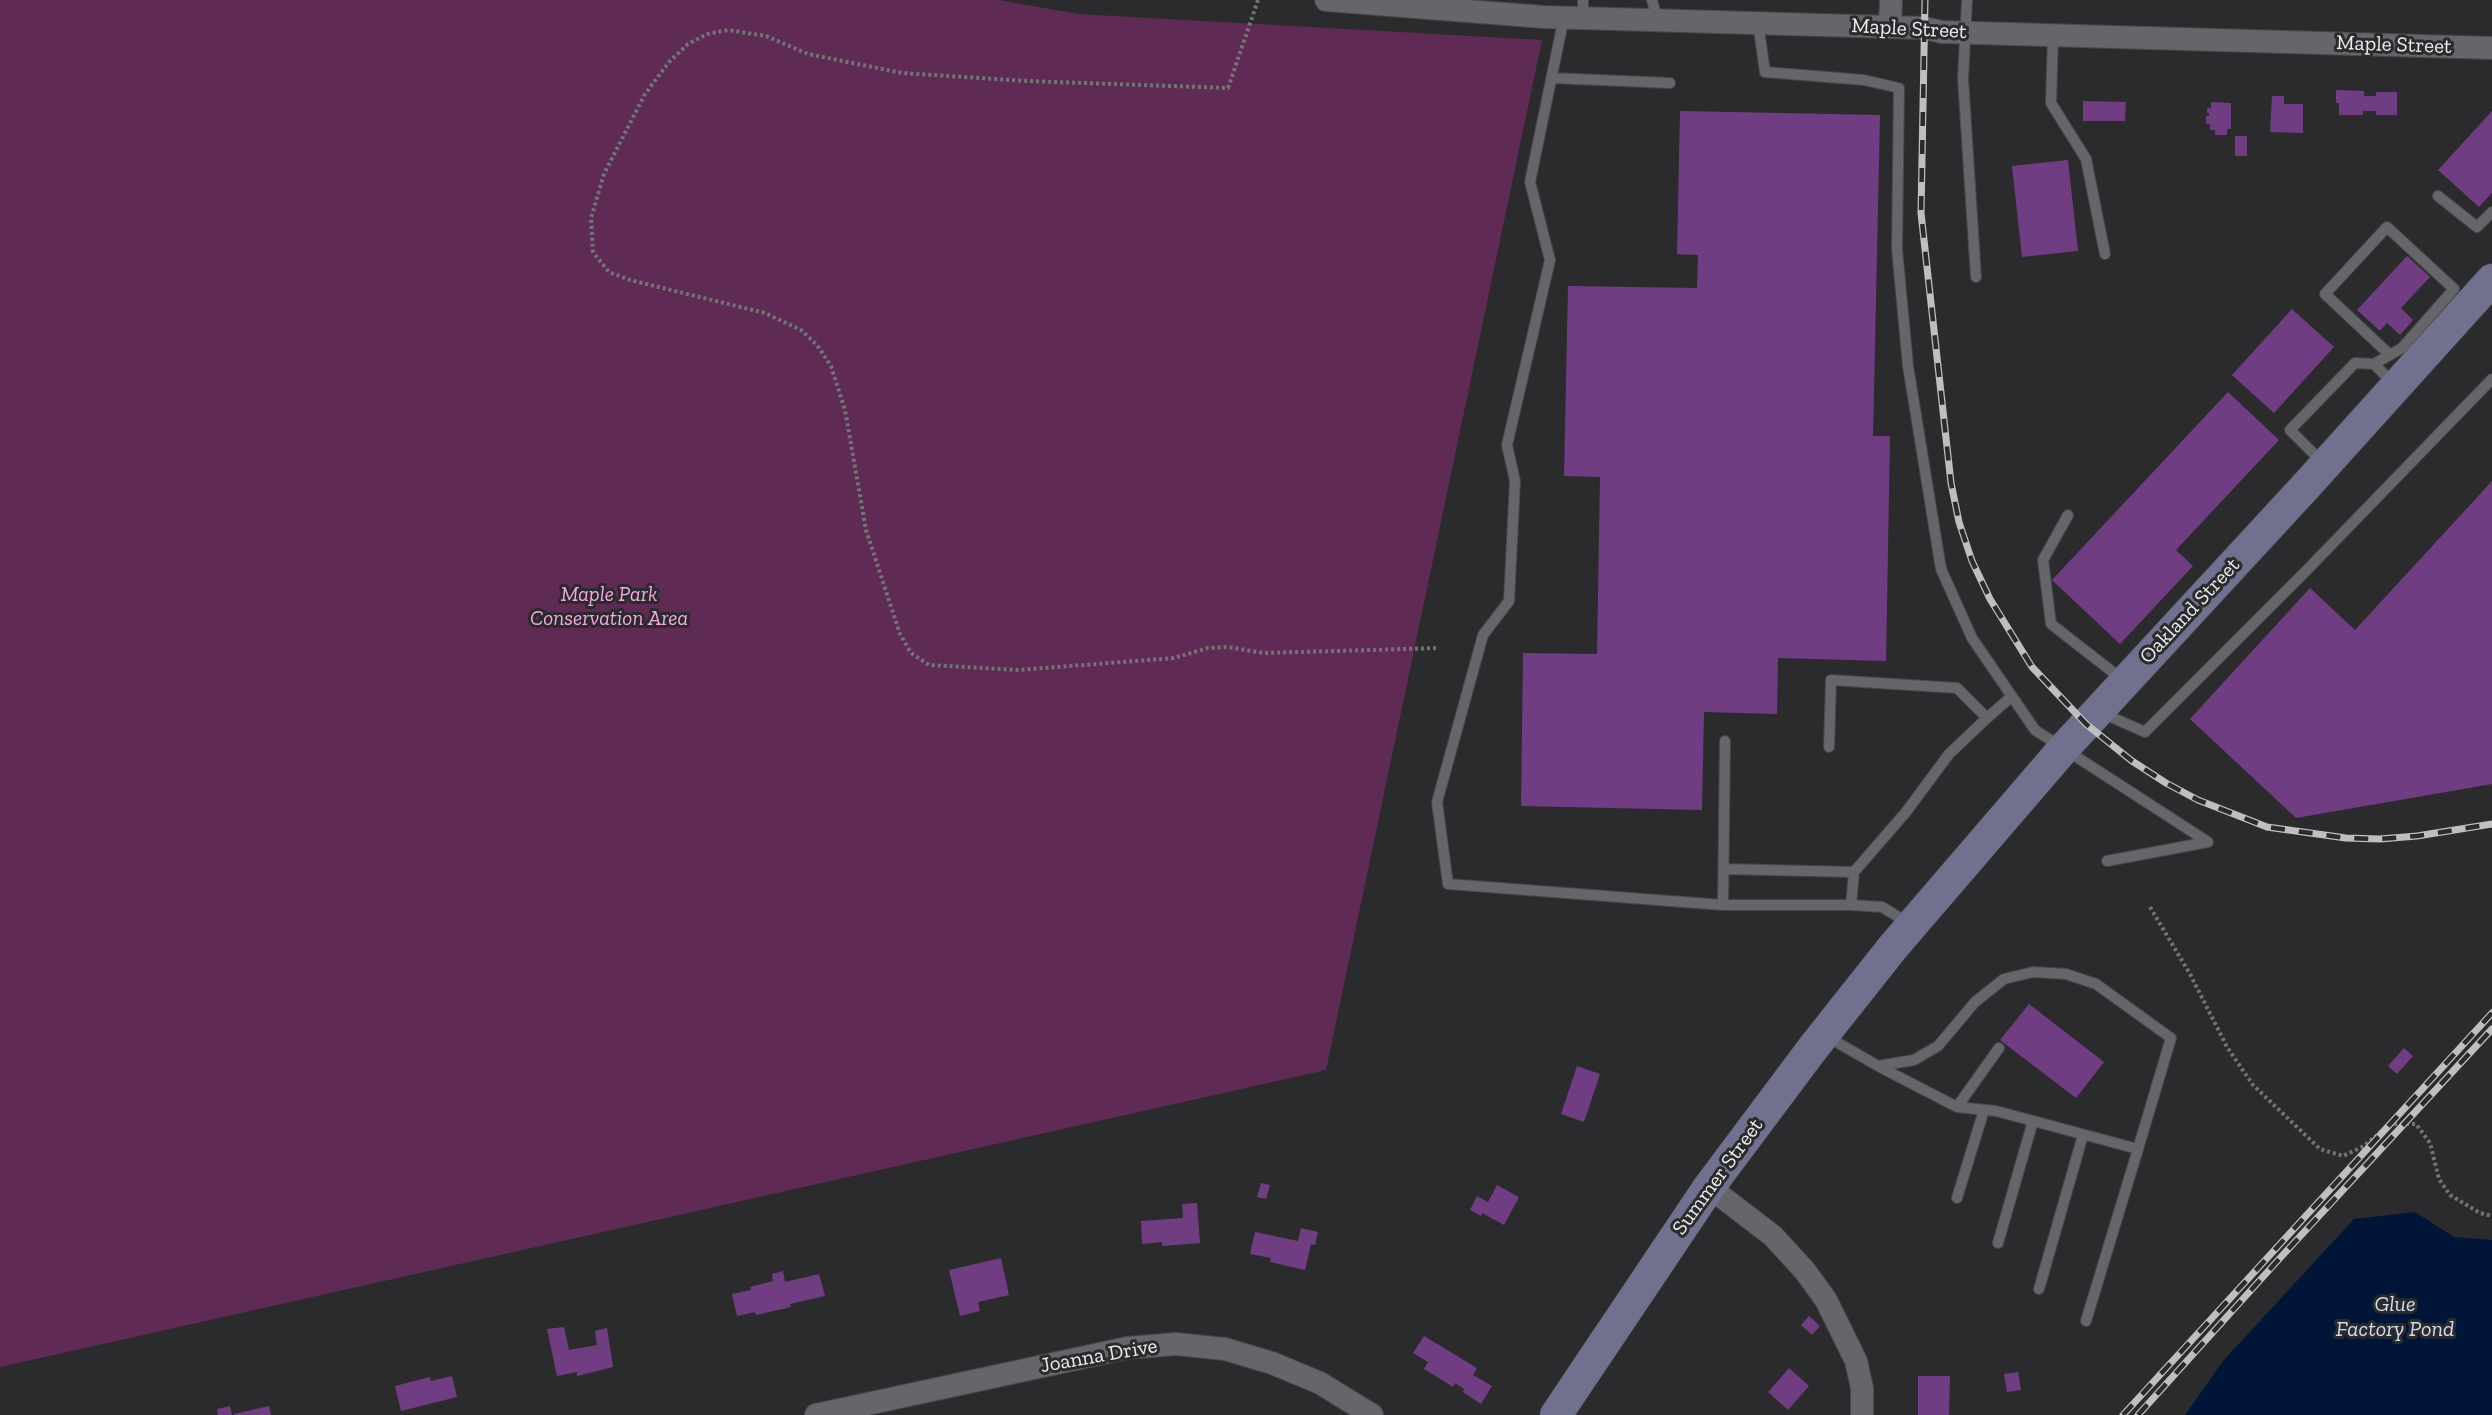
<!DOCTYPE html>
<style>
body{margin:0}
canvas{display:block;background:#2b2a2d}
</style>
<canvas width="2492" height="1415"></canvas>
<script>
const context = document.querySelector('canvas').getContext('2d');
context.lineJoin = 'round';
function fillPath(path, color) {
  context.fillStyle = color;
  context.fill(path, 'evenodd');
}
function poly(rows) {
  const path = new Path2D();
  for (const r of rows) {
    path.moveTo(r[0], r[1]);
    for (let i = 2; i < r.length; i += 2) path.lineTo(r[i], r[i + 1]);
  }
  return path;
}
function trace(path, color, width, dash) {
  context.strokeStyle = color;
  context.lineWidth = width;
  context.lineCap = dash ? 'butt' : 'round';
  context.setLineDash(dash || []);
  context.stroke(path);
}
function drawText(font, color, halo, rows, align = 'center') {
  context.font = font + ' "Zilla Slab",serif';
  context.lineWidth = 6;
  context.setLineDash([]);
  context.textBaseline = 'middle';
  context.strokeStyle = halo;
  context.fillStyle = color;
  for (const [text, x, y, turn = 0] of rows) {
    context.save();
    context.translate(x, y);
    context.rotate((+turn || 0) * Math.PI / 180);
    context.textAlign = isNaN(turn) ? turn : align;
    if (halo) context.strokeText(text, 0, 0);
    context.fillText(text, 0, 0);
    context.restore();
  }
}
fillPath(poly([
 [0,0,999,0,1078,14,1542,40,1326,1070,0,1367]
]), '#5f2b55');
fillPath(poly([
 [2415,1212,2454,1237,2492,1240,2492,1415,2185,1415,2223,1361,2354,1219]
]), '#011538');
fillPath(poly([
 [2336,90,2364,91,2364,96,2376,96,2376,92,2397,92,2397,115,2376,115,2376,111,2363,111,2363,115,2339,115,2339,103,2336,103],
 [2272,96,2284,96,2284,104,2303,104,2303,133,2270,132],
 [2083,101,2126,102,2125,121,2083,121],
 [2211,102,2231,103,2231,129,2227,129,2227,135,2215,135,2215,130,2210,130,2210,124,2206,124,2206,116,2209,116,2209,113,2207,113,2207,108,2211,108],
 [1680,111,1880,115,1873,436,1890,436,1886,661,1778,658,1777,714,1704,712,1702,810,1521,806,1523,653,1597,654,1600,477,1564,476,1568,286,1697,288,1698,255,1677,254],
 [2492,111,2492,193,2479,207,2438,170],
 [2235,136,2247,136,2247,156,2235,156],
 [2068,160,2078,251,2022,257,2012,166],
 [2407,256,2430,277,2401,308,2413,320,2400,335,2387,323,2380,331,2357,310],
 [2292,309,2334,347,2274,413,2232,375],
 [2228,392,2279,440,2176,550,2193,566,2120,644,2052,580],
 [2492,481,2492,784,2296,818,2190,719,2310,588,2355,630],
 [2029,1004,2104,1062,2076,1098,2000,1040],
 [2404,1048,2413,1056,2397,1074,2388,1066],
 [1577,1066,1600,1074,1584,1122,1561,1114],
 [1261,1183,1270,1185,1266,1199,1257,1197],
 [1497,1185,1519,1197,1504,1225,1482,1213,1481,1216,1470,1210,1477,1196,1488,1202],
 [1197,1203,1200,1243,1162,1246,1162,1242,1142,1244,1141,1221,1183,1218,1182,1204],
 [1301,1228,1318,1232,1315,1245,1311,1244,1305,1270,1270,1262,1271,1258,1250,1254,1255,1232,1298,1241],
 [1001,1258,1009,1295,978,1302,980,1311,960,1316,949,1270],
 [783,1271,785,1282,819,1274,825,1296,790,1304,791,1307,756,1315,755,1312,737,1316,732,1294,751,1290,750,1287,773,1281,772,1274],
 [1809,1316,1820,1326,1812,1335,1801,1325],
 [564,1327,569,1350,597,1345,595,1331,607,1328,613,1367,577,1376,577,1372,557,1376,547,1329],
 [1424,1336,1477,1368,1473,1375,1492,1386,1481,1404,1463,1392,1464,1389,1455,1383,1453,1387,1424,1369,1428,1362,1413,1353],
 [1789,1368,1809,1386,1788,1410,1768,1392],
 [2018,1372,2021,1390,2007,1392,2004,1374],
 [452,1376,457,1397,401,1411,395,1386,430,1377,431,1381],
 [1918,1376,1950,1376,1949,1415,1918,1415],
 [230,1406,232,1415,218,1415,217,1409],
 [269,1406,271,1415,234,1415,234,1414]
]), '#703d83');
const lane = poly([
 [1652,0,1657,19],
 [1967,0,1963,79,1976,277],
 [1564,17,1530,182,1550,260,1507,445,1515,481,1509,601,1483,635,1437,802,1448,884,1723,905,1851,905,1882,907,1910,924],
 [1583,18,1583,0],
 [1758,23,1765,72,1864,80,1899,88,1897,249,1908,366,1941,569,1972,638,2035,730,2208,842,2107,861],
 [2053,35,2051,103,2086,159,2105,254],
 [1551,78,1670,83],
 [2438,196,2477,227,2492,212],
 [2374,364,2395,385],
 [2323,463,2290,430,2355,363,2374,364,2402,348,2454,289,2387,227,2325,294,2390,355],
 [2068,515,2043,560,2051,624,2123,680],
 [2102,713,2145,732,2304,573,2492,379],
 [1829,747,1831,680,1957,688,1987,718,2011,697],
 [1724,869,1854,872],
 [1723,905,1725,741],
 [1851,905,1854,872,1906,812,1949,754,1987,718],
 [1826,1036,1878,1066,1957,1107,1996,1111,2138,1149,2171,1038,2096,984,2066,974,2033,972,2004,979,1975,1002,1938,1046,1914,1060,1878,1066],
 [1957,1107,1999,1048],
 [1957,1198,1984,1110],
 [1998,1243,2033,1121],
 [2039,1289,2083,1135],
 [2086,1321,2138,1149]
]);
const street = poly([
 [1326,0,1544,17,1924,28,1942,32,2492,48],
 [1890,27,1891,0],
 [1709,1187,1773,1236,1805,1271,1826,1300,1856,1361,1862,1388,1862,1415],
 [816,1415,1127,1348,1176,1344,1225,1349,1272,1363,1320,1383,1372,1415]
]);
const secondary = poly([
 [1556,1415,1709,1187,1813,1048,1893,947,2064,748,2306,486,2492,280]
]);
trace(lane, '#484749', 12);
trace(street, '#484749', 24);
trace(secondary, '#484749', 33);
trace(poly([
 [1258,0,1228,88,1027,81,902,73,808,54,766,36,728,30,707,34,688,44,669,62,645,94,604,174,591,218,593,252,609,272,630,280,765,313,801,330,817,345,831,366,845,410,866,530,900,634,911,653,929,665,1018,670,1174,658,1208,648,1228,647,1264,653,1439,648],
 [2150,907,2190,974,2227,1047,2253,1085,2320,1149,2343,1156,2364,1146,2390,1124,2416,1124,2430,1143,2439,1179,2450,1195,2480,1213,2492,1216]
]), '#747376', 4, [3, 3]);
trace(lane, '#666569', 10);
trace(street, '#666569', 22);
trace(secondary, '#6f718e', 32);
const rail = poly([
 [1925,0,1921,213,1951,483,1959,522,1972,561,1990,599,2032,667,2086,724,2132,761,2166,783,2198,800,2267,827,2346,838,2380,839,2417,836,2492,824],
 [2123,1415,2492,1013],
 [2138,1415,2280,1258,2492,1029]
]);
trace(rail, '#bfbfc1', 7);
trace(rail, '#2b2a2d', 4.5, [14]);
drawText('21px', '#ededef', '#2b2a2d', [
 ["Maple Street",1909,29,3],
 ["Maple Street",2394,45,2],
 ["Oakland Street",2190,611,-47],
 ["Summer Street",1718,1177,-54],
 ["Joanna Drive",1099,1356,-10]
]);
drawText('italic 21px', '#f7a7e4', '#2b2a2d', [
 ["Maple Park",609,595],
 ["Conservation Area",609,619]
]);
drawText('italic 22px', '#d0ddf1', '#2b2a2d', [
 ["Glue",2395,1305],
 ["Factory Pond",2395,1330]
]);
</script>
